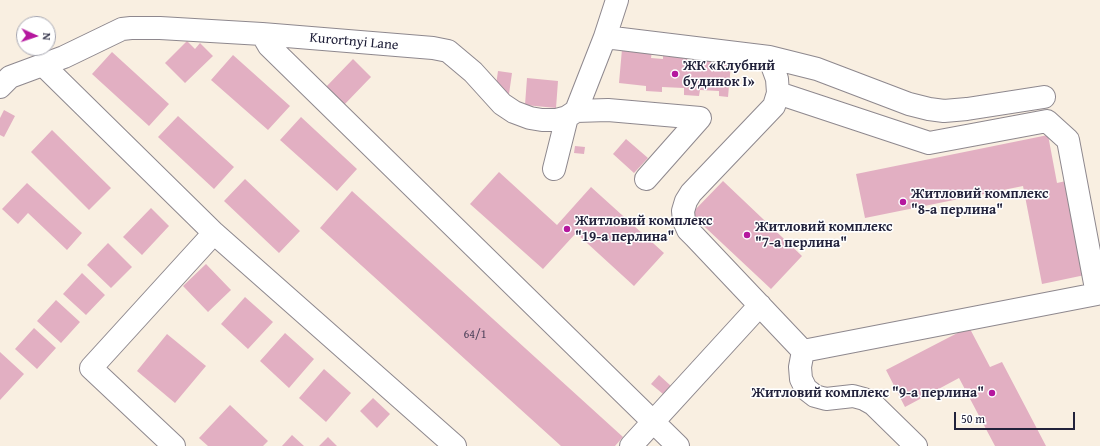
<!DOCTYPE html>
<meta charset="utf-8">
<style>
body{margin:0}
#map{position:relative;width:1100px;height:446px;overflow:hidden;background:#f9efe1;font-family:"Gentium Book Plus",serif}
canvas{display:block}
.north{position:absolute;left:16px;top:16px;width:40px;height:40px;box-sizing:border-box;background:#fff;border:1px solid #a7a7b1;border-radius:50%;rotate:93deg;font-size:11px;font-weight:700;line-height:16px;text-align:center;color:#22223b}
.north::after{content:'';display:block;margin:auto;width:14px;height:18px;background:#b5179e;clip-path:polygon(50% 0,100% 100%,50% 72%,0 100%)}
.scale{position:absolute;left:954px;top:412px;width:121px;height:18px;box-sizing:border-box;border:2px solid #22223b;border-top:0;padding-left:5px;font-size:12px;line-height:14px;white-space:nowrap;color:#22223b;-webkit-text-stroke:3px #fff;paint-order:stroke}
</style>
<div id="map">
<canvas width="1100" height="446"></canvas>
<div class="north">N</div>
<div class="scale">50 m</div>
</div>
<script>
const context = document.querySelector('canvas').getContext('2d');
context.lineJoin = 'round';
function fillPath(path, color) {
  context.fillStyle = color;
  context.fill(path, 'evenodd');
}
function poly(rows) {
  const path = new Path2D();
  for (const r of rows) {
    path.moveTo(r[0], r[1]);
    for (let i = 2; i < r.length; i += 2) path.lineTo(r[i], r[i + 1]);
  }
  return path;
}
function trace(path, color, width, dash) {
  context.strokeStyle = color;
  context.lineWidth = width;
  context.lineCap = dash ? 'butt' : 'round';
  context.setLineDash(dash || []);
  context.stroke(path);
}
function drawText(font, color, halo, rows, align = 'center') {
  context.font = font + ' "Gentium Book Plus",serif';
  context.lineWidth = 3;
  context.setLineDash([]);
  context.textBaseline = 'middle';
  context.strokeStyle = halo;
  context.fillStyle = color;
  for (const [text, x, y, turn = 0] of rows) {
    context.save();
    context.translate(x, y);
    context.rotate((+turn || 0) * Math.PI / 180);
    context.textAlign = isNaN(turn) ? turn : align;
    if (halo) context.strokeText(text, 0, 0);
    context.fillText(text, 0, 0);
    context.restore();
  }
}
fillPath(poly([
 [187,41,195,49,200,43,213,56,185,83,165,63],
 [622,49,652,51,651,58,663,59,663,56,687,58,687,61,700,62,700,57,724,59,724,64,731,64,728,97,719,96,719,91,700,90,699,96,684,95,684,88,662,87,662,92,646,91,646,86,619,83],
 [112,52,169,104,149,126,92,74],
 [233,55,290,106,268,130,211,80],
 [353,59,371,77,343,106,325,88],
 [498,71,512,73,509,94,495,92],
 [527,78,558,81,556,108,525,105],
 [4,110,15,116,4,137,0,135,0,118],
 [178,116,234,167,214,189,158,137],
 [301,117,357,169,337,191,280,140],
 [52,130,111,188,89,210,31,152],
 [1048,135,1057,183,1066,181,1085,275,1042,284,1023,186,865,218,856,174],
 [626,139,648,158,634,173,613,154],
 [575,146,585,147,584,154,574,153],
 [499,172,557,225,591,187,664,253,634,286,576,233,543,269,470,204],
 [245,179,300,231,279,253,224,201],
 [723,181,802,256,771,289,691,214],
 [27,183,82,233,67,250,28,213,18,224,2,209],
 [352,191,623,437,615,446,561,446,320,228],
 [151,208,169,226,142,255,123,237],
 [108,243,132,267,111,288,87,265],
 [206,264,231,290,208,312,183,286],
 [82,273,105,295,86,315,63,294],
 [245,297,273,322,248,349,221,324],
 [56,300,80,322,61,343,37,321],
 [969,327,990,367,1002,362,1046,446,995,446,959,378,905,407,886,370],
 [34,328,56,348,37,369,15,349],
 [285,333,314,359,289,388,260,361],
 [167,334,206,366,175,403,137,371],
 [0,352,24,374,0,400],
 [324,369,351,393,326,422,299,398],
 [659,375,671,386,663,394,651,384],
 [373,398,390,414,377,428,360,411],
 [230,405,268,441,263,446,208,446,199,438],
 [292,435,304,446,282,446],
 [328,437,337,446,319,446]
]), '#e2afc2');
const minor = poly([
 [262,34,269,46,678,446],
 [605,37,769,57,817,69,909,104,929,109,944,111,967,109,1044,97],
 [769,57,777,79,778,93,774,106,691,193,686,201,683,211,684,221,688,230,695,237,803,351],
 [43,65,214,233,455,446],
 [0,87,10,77,64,57,122,29,131,28,160,28,262,34,433,48,448,51,473,72,502,104,514,112,530,118,542,120,556,120,567,117,576,111,605,37,617,0],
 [778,93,929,143,1047,121,1068,140,1097,294,803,351],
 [576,111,608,110,700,118,646,179],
 [554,169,567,117],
 [803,351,800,367,801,379,806,389,815,396,826,399,853,396,864,399,873,404,916,446],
 [174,446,91,368,214,233],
 [631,446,760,305]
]);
trace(minor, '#8e888e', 24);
trace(minor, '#fff', 22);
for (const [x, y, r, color] of [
 [675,74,4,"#b5179e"],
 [903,202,4,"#b5179e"],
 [567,229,4,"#b5179e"],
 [747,235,4,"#b5179e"],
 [992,393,4,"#b5179e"]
]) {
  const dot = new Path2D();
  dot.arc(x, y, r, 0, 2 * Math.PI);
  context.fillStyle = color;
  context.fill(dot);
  trace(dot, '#fff', 1.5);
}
drawText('12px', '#52455d', null, [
 ["64/1",475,335]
]);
drawText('14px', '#22223b', '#fff', [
 ["Kurortnyi Lane",354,42,5]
]);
drawText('bold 14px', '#22223b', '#fff', [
 ["ЖК «Клубний",683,66],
 ["будинок I»",683,82],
 ["Житловий комплекс",911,194],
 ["\"8-а перлина\"",911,210],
 ["Житловий комплекс",575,221],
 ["\"19-а перлина\"",575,237],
 ["Житловий комплекс",755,227],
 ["\"7-а перлина\"",755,243],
 ["Житловий комплекс \"9-а перлина\"",984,393,"right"]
], 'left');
</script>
